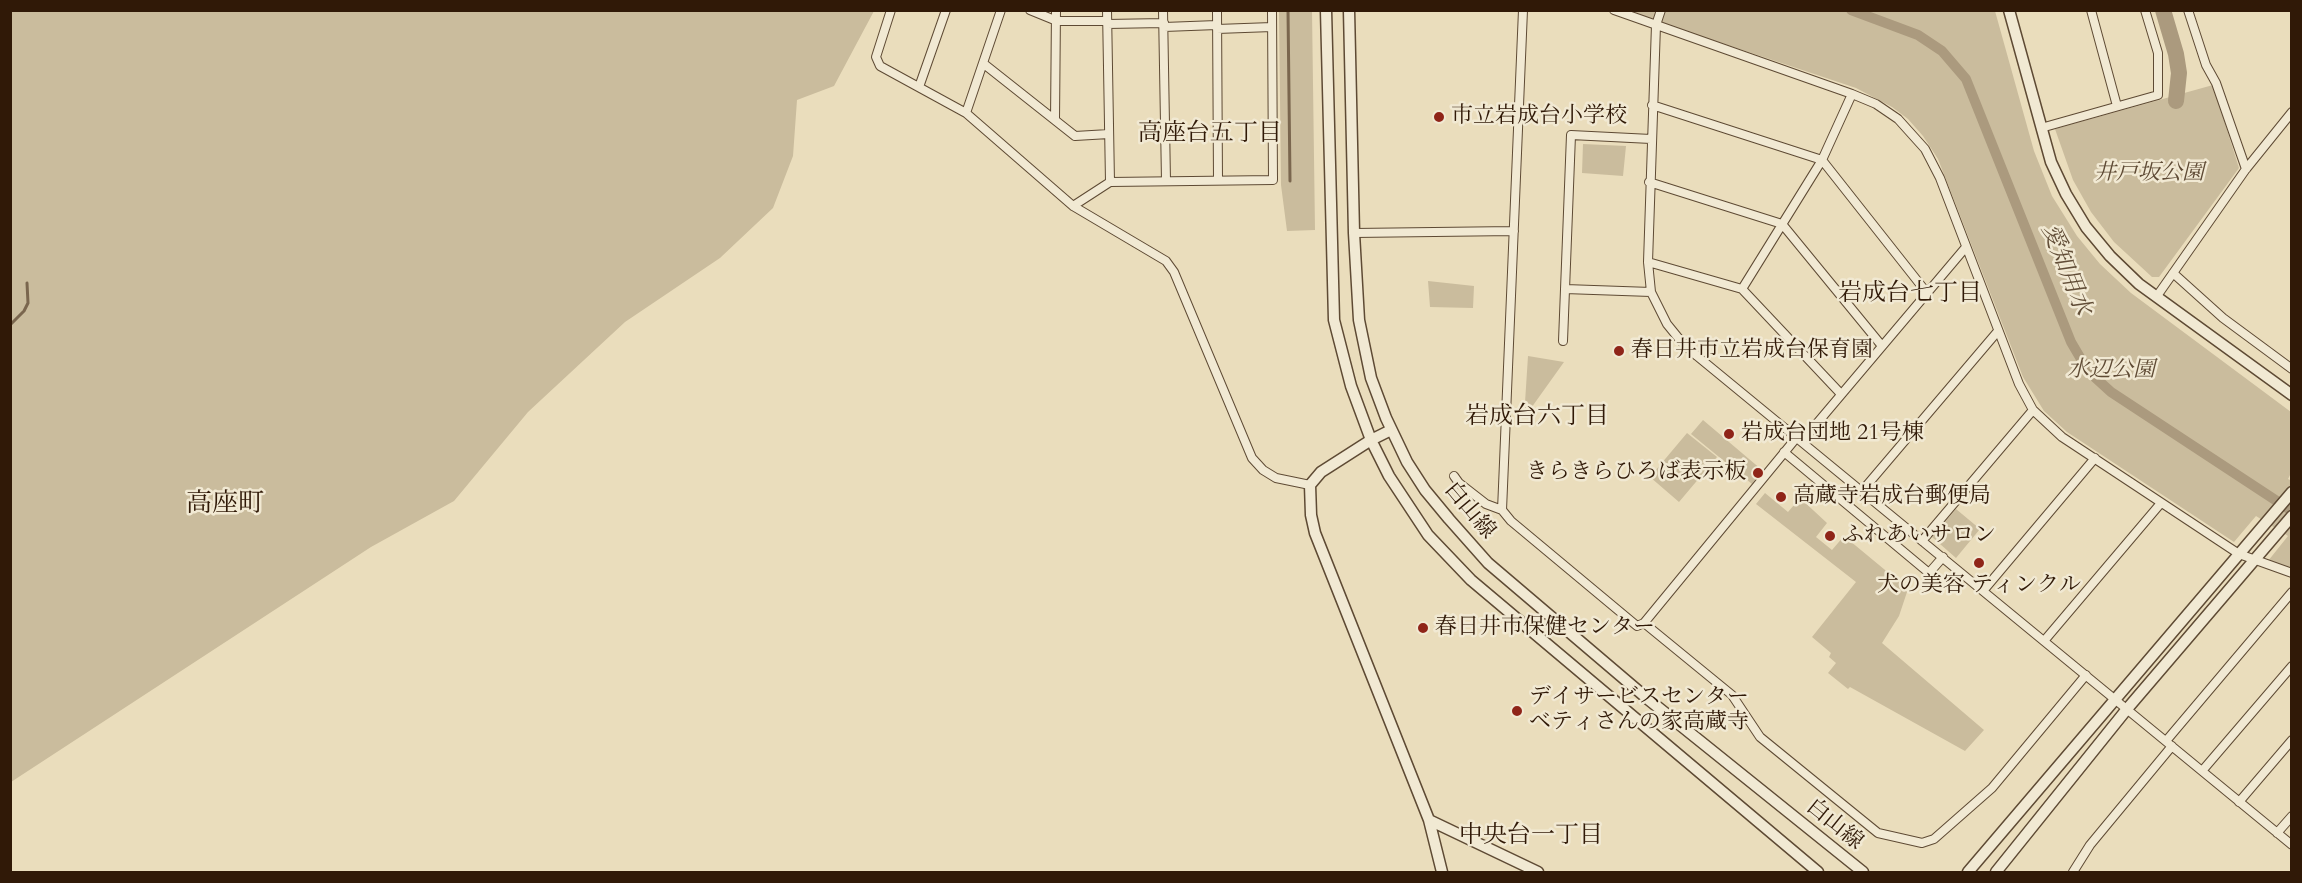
<!DOCTYPE html>
<meta charset="utf-8">
<style>
body{margin:0}
#map{position:relative;width:2302px;height:883px;overflow:hidden;background:#eaddbc;font-family:Cardo,serif}
canvas{display:block}
.frame{position:absolute;inset:0;border:12px solid #301907;pointer-events:none}
</style>
<div id="map">
<canvas width="2302" height="883"></canvas>
<div class="frame"></div>
</div>
<script>
const context = document.querySelector('canvas').getContext('2d');
context.lineJoin = 'round';
function fillPath(path, color) {
  context.fillStyle = color;
  context.fill(path, 'evenodd');
}
function poly(rows) {
  const path = new Path2D();
  for (const r of rows) {
    path.moveTo(r[0], r[1]);
    for (let i = 2; i < r.length; i += 2) path.lineTo(r[i], r[i + 1]);
  }
  return path;
}
function trace(path, color, width, dash) {
  context.strokeStyle = color;
  context.lineWidth = width;
  context.lineCap = dash ? 'butt' : 'round';
  context.setLineDash(dash || []);
  context.stroke(path);
}
function drawText(font, color, halo, rows, align = 'center') {
  context.font = font + ' Cardo,"Noto Serif JP",serif';
  context.lineWidth = 5;
  context.setLineDash([]);
  context.textBaseline = 'middle';
  context.strokeStyle = halo;
  context.fillStyle = color;
  for (const [text, x, y, turn = 0] of rows) {
    context.save();
    context.translate(x, y);
    context.rotate((+turn || 0) * Math.PI / 180);
    context.textAlign = isNaN(turn) ? turn : align;
    if (halo) context.strokeText(text, 0, 0);
    context.fillText(text, 0, 0);
    context.restore();
  }
}
fillPath(poly([
 [11,10,874,10,874,11,834,86,797,100,793,156,773,208,720,258,625,322,528,412,454,501,371,547,11,782],
 [1279,11,1312,11,1315,230,1287,231,1281,185],
 [1626,11,1995,11,2034,151,2052,196,2077,236,2100,264,2131,293,2291,412,2291,473,2288,479,2292,481,2291,568,2268,561,2288,536,2256,516,2234,542,2067,432,2044,411,2023,377,1938,159,1923,136,1908,119,1892,107,1856,88],
 [2213,85,2239,168,2159,277,2152,277,2114,242,2091,212,2073,180,2055,129],
 [1583,144,1626,146,1623,176,1582,173],
 [1428,281,1474,286,1473,308,1430,307],
 [1528,356,1564,362,1524,418],
 [1703,420,1762,470,1752,484,1691,434],
 [1687,433,1717,457,1679,502,1650,477],
 [1765,493,1788,512,1800,498,1827,523,1816,537,1832,550,1844,536,1908,589,1899,616,1882,643,1984,730,1965,751,1850,687,1848,689,1828,673,1836,663,1829,657,1831,653,1812,637,1856,582,1756,504],
 [1956,509,1980,529,1956,558,1932,537]
]), '#cabc9d');
trace(poly([
 [1288,10,1290,181],
 [10,325,24,311,28,303,27,283]
]), '#7a664e', 3);
trace(poly([
 [1851,10,1918,35,1942,51,1966,79,2071,342,2088,371,2111,392,2292,511]
]), '#ab9a7e', 10);
trace(poly([
 [2163,10,2176,54,2179,73,2176,101]
]), '#ab9a7e', 16);
const minor = poly([
 [891,10,876,57,880,66,966,113,1073,206,1166,261,1174,272,1252,458,1263,470,1276,478,1310,485],
 [1030,10,1057,21,1107,21],
 [1107,10,1110,182],
 [1163,10,1166,181],
 [1217,10,1218,180],
 [1614,10,1852,94,1876,104,1898,119,1925,149,1940,178,2019,384,2033,410,2062,437,2239,554,2292,573],
 [1661,10,1656,25,1648,262,1651,292,1667,324,1680,340,1697,356,2292,845],
 [2091,10,2117,106],
 [2188,10,2206,65,2216,83,2246,169],
 [1107,24,1164,23],
 [1164,27,1217,25],
 [1217,29,1272,27],
 [984,64,1075,136,1109,134],
 [919,87,946,10],
 [1652,105,1822,160,1927,293],
 [966,113,1001,10],
 [1055,120,1056,10],
 [2041,128,2158,95,2158,53,2145,10],
 [1649,182,1782,224,1882,346],
 [1073,206,1110,182,1273,180,1272,10],
 [1354,233,1514,231],
 [1648,262,1742,289,1841,394],
 [2173,273,2223,318,2292,369],
 [1565,289,1651,292],
 [1742,289,1822,160,1852,94],
 [2157,296,2246,169,2292,112],
 [1563,341,1571,135,1651,139],
 [1802,441,1966,247],
 [1784,452,1929,573,1943,557],
 [1454,476,1459,483,1486,504,1502,510,1511,521,1637,626,1644,623,1732,695,1760,737,1878,833,1922,843,1934,839,1992,788,2086,675],
 [1862,491,1998,331],
 [1502,510,1523,10],
 [1922,541,2033,410],
 [1983,591,2095,458],
 [1644,623,1797,437],
 [2044,641,2161,503],
 [2166,741,2292,592],
 [2202,771,2292,666],
 [2239,802,2292,740],
 [2277,833,2292,816],
 [2073,872,2090,845,2172,746]
]);
const tertiary = poly([
 [1326,10,1334,320,1351,386,1371,440,1389,476,1428,535,1471,580,1818,872],
 [1349,10,1354,233,1359,320,1371,378,1386,418,1407,462,1425,490,1449,519,1488,563,1649,700,1863,872],
 [2009,10,2051,162,2066,194,2086,227,2110,256,2139,284,2292,395],
 [1391,430,1371,440,1321,472,1310,485,1311,515,1315,533,1429,820,1442,872],
 [1429,820,1538,872],
 [1968,872,2292,492],
 [1996,872,2127,709,2292,516]
]);
trace(minor, '#5e4a34', 10);
trace(tertiary, '#5e4a34', 13);
trace(minor, '#f1e9d3', 8);
trace(tertiary, '#f1e9d3', 10);
for (const [x, y, r, color] of [
 [1439,117,6,"#8f2418"],
 [1619,351,6,"#8f2418"],
 [1729,434,6,"#8f2418"],
 [1758,473,6,"#8f2418"],
 [1781,497,6,"#8f2418"],
 [1830,536,6,"#8f2418"],
 [1979,563,6,"#8f2418"],
 [1423,628,6,"#8f2418"],
 [1517,711,6,"#8f2418"]
]) {
  const dot = new Path2D();
  dot.arc(x, y, r, 0, 2 * Math.PI);
  context.fillStyle = color;
  context.fill(dot);
  trace(dot, '#f1e9d3', 2);
}
drawText('22px', '#301907', '#f1e9d3', [
 ["市立岩成台小学校",1451,117],
 ["春日井市立岩成台保育園",1631,351],
 ["岩成台団地 21号棟",1741,434],
 ["きらきらひろば表示板",1746,473,"right"],
 ["高蔵寺岩成台郵便局",1793,497],
 ["ふれあいサロン",1842,536],
 ["犬の美容 ティンクル",1979,586,"center"],
 ["春日井市保健センター",1435,628],
 ["デイサービスセンター",1529,698],
 ["ベティさんの家高蔵寺",1529,723]
], 'left');
drawText('italic 22px', '#5e4a34', '#f1e9d3', [
 ["井戸坂公園",2149,174],
 ["水辺公園",2111,371]
]);
drawText('22px', '#301907', '#f1e9d3', [
 ["白山線",1469,511,50],
 ["白山線",1834,825,39]
]);
drawText('24px', '#301907', '#f1e9d3', [
 ["高座台五丁目",1210,134],
 ["岩成台七丁目",1910,294],
 ["岩成台六丁目",1537,417],
 ["中央台一丁目",1531,836]
]);
drawText('italic 24px', '#614d37', '#f1e9d3', [
 ["愛知用水",2065,270,68]
]);
drawText('26px', '#301907', '#f1e9d3', [
 ["高座町",225,505]
]);
</script>
